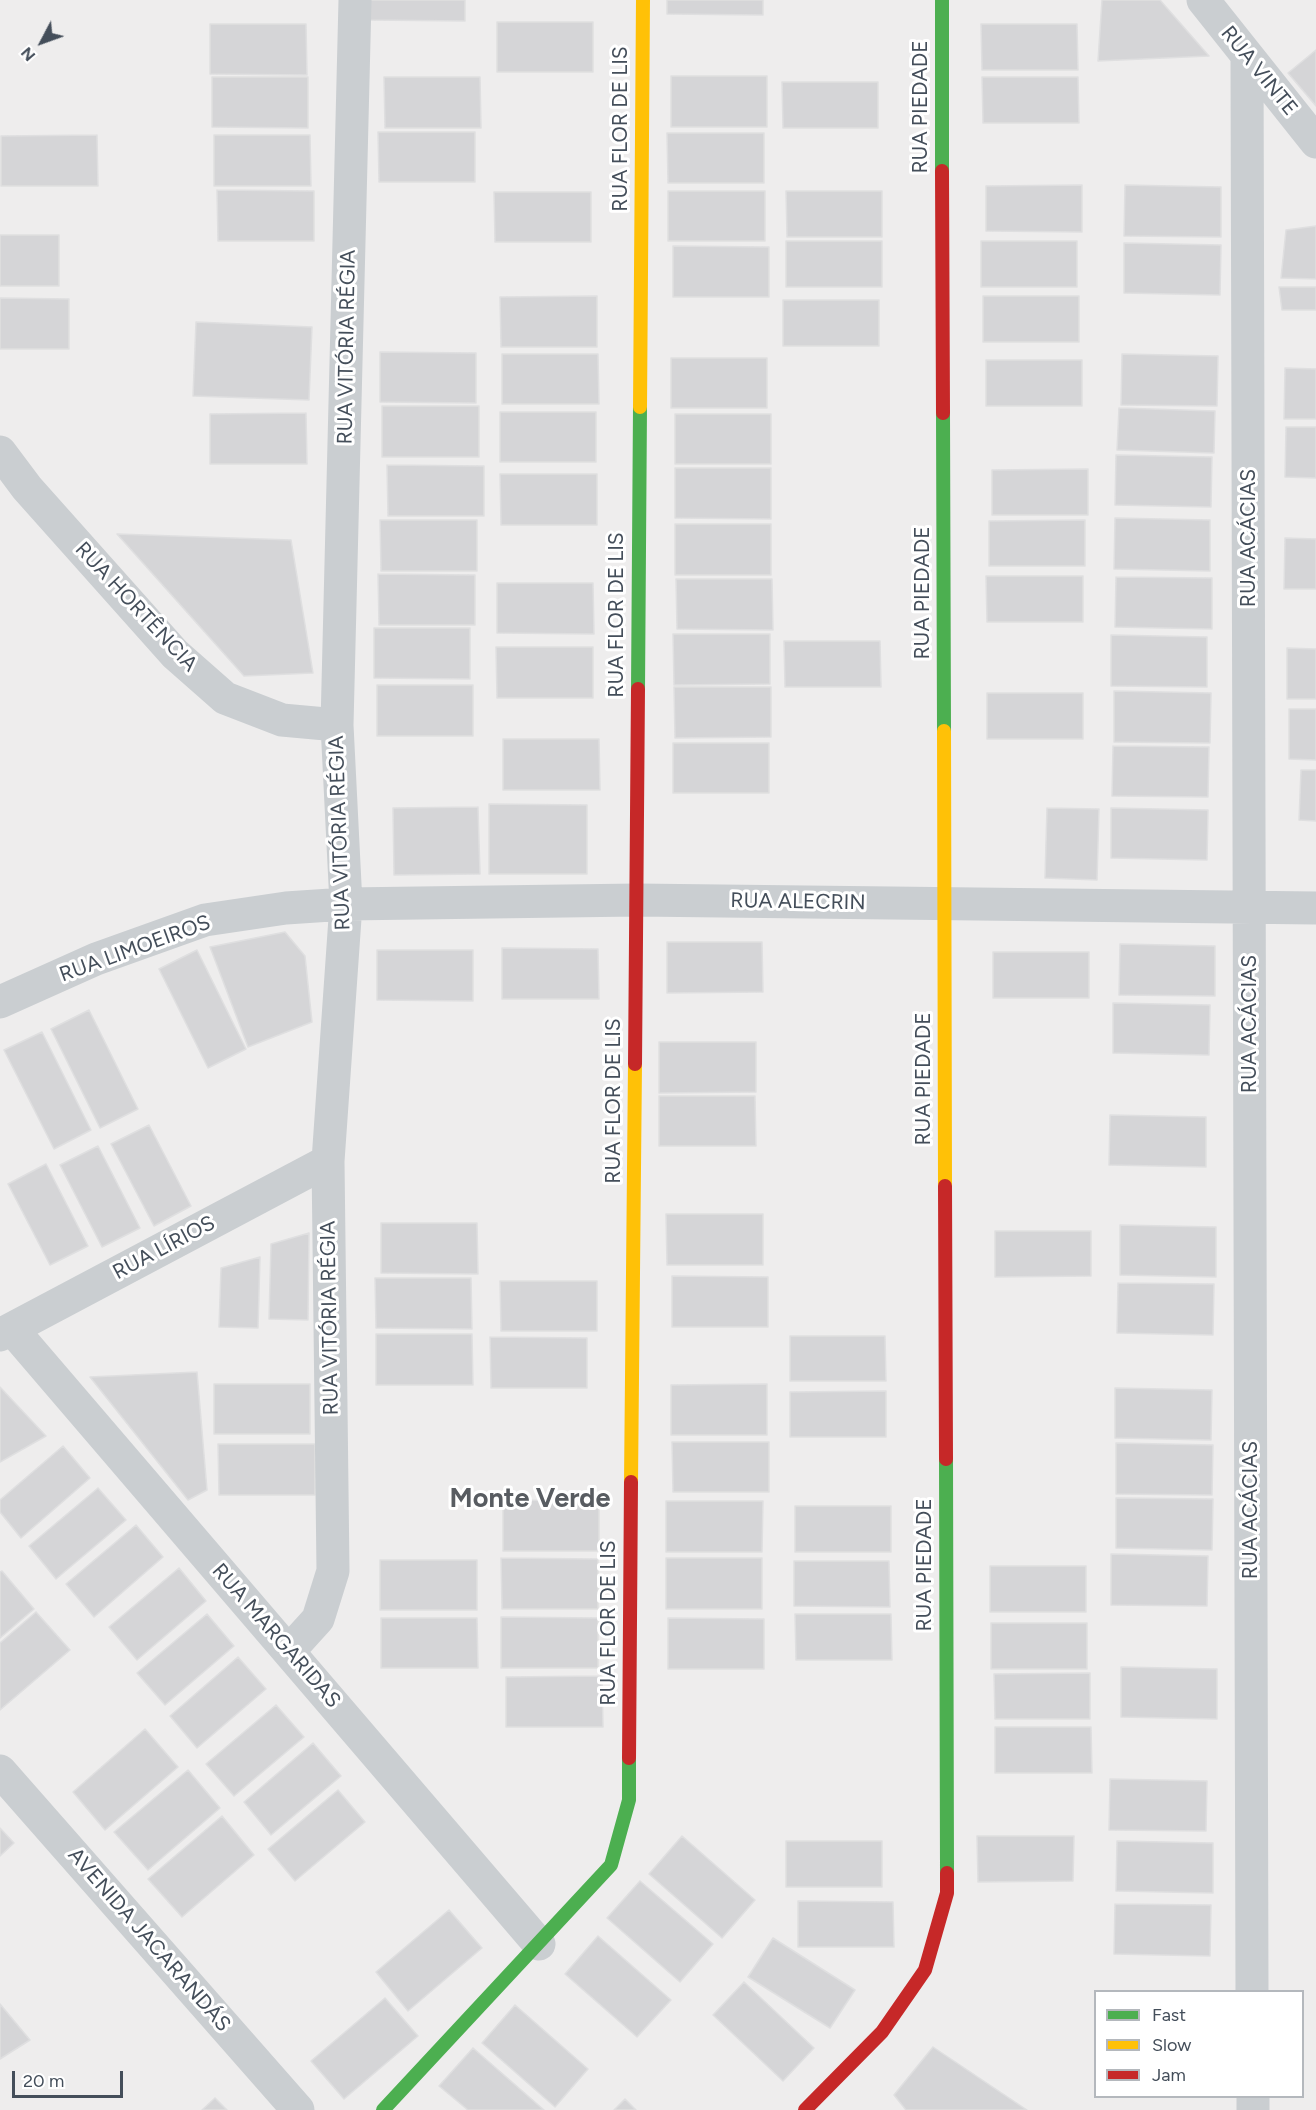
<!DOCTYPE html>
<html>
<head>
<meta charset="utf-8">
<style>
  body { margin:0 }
  #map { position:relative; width:1316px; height:2110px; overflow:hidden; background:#eeeded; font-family:Figtree,sans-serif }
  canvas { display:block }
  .legend { position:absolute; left:1094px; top:1990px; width:210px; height:108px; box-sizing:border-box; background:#fff; border:2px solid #b4b8bd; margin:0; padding:8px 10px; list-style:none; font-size:18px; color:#444e5a }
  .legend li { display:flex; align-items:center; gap:12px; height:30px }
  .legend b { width:30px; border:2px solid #b4b8bd }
  .north { position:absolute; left:12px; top:12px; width:60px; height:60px; -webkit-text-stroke:4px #fff; paint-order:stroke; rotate:229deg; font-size:16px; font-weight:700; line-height:24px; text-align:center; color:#444e5a }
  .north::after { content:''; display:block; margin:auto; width:21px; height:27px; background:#444e5a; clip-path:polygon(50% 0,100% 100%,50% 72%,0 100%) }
  .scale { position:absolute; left:12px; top:2071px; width:111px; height:27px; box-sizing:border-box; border:3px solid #444e5a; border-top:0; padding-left:8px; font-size:18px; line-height:21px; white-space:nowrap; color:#444e5a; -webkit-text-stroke:4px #fff; paint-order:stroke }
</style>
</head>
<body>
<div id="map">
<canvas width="1316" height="2110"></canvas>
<ul class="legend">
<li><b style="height:8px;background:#4caf50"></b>Fast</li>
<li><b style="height:8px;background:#ffc107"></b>Slow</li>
<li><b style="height:8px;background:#c62828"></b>Jam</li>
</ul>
<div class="north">N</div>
<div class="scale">20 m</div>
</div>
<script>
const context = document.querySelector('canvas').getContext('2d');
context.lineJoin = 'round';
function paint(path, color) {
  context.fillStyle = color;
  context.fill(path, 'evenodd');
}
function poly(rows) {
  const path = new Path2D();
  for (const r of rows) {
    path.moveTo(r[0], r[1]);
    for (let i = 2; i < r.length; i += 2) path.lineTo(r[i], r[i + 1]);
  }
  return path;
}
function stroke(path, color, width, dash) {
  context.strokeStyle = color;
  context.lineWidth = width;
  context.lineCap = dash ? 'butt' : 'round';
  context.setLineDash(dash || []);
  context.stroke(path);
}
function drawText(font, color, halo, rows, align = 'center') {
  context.font = font + ' Figtree,sans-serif';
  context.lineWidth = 6;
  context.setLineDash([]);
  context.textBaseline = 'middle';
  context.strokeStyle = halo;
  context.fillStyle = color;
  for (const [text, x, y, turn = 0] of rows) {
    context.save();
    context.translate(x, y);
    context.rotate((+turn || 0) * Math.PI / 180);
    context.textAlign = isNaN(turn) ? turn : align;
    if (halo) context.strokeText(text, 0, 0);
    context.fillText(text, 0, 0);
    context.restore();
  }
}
const building = poly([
  [369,0,465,0,465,21,368,20,369,0],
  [667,0,763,0,763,15,667,14,667,0],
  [1102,0,1160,0,1209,56,1098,61,1102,0],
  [497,22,593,22,593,72,497,72,497,22],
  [210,24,306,24,307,75,210,74,210,24],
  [981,24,1077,24,1078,70,982,70,981,24],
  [1316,50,1316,106,1288,73,1316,50],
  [671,76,767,76,767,127,671,127,671,76],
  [212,77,308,77,308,128,212,127,212,77],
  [384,77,480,77,481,128,385,128,384,77],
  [982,77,1078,77,1079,123,983,123,982,77],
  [782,82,878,82,878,128,783,128,782,82],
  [378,132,475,132,475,182,379,182,378,132],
  [667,133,764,133,764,183,668,183,667,133],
  [97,135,98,186,1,186,1,136,97,135],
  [214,135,310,135,311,186,214,186,214,135],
  [1082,185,1082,232,986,231,986,186,1082,185],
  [1125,185,1221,187,1221,237,1124,236,1125,185],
  [217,190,314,191,314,241,218,241,217,190],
  [668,191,765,191,765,241,668,241,668,191],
  [786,191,882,191,882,237,787,237,786,191],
  [494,192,591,192,591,242,495,242,494,192],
  [1316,226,1316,279,1281,278,1286,230,1316,226],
  [0,235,59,235,59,286,0,286,0,235],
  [786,241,882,241,882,287,786,287,786,241],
  [981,241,1077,241,1077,287,981,287,981,241],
  [1124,243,1221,245,1220,295,1124,293,1124,243],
  [673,246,769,247,769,297,673,297,673,246],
  [1279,287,1316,287,1316,310,1282,310,1279,287],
  [597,296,597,347,501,347,500,297,597,296],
  [983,296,1079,296,1079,342,983,342,983,296],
  [0,298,69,299,69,349,0,349,0,298],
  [783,300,879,300,879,346,783,346,783,300],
  [196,322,312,327,309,400,193,396,196,322],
  [380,352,476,353,476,403,380,402,380,352],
  [502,354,598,354,599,404,502,404,502,354],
  [1122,354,1218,356,1217,406,1121,405,1122,354],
  [671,358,767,358,767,408,671,408,671,358],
  [986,360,1082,360,1082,406,986,406,986,360],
  [1285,368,1316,369,1316,419,1284,419,1285,368],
  [382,406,479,406,479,457,382,457,382,406],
  [1119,408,1215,411,1214,453,1117,450,1119,408],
  [500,412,596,412,596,462,500,462,500,412],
  [306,413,307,464,210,464,210,414,306,413],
  [675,414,771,414,771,464,675,464,675,414],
  [1286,427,1316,427,1316,478,1285,477,1286,427],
  [1116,455,1212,457,1211,507,1115,505,1116,455],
  [387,465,484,466,484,516,388,516,387,465],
  [675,468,771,468,771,519,675,518,675,468],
  [1088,469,1088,515,992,515,992,470,1088,469],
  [500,474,597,474,597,525,501,525,500,474],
  [1115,518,1210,520,1210,571,1114,569,1115,518],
  [380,520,477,520,477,571,381,571,380,520],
  [1085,520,1085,566,989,566,989,521,1085,520],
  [675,524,771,524,771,575,675,575,675,524],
  [117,534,291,540,313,673,244,676,117,534],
  [1285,538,1316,539,1316,589,1284,589,1285,538],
  [378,574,475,575,475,625,379,625,378,574],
  [986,576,1083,576,1083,622,987,622,986,576],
  [1116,577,1212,578,1212,629,1115,627,1116,577],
  [676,579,772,579,773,630,677,629,676,579],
  [497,583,593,583,594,634,497,633,497,583],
  [374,628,470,628,470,679,374,678,374,628],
  [673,634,770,634,770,684,674,685,673,634],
  [1111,635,1207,637,1207,687,1111,686,1111,635],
  [784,641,880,641,881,687,785,687,784,641],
  [496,647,593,647,593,698,497,698,496,647],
  [1287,648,1316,649,1316,699,1287,699,1287,648],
  [377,685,473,685,473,736,377,736,377,685],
  [674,687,771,687,771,737,675,738,674,687],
  [1114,691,1211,693,1210,743,1114,742,1114,691],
  [987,693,1083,693,1083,739,987,739,987,693],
  [1289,709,1316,709,1316,760,1289,759,1289,709],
  [503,739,599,739,600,790,503,790,503,739],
  [673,743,769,743,769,793,673,793,673,743],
  [1113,746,1209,747,1208,797,1112,796,1113,746],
  [1301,770,1316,770,1316,821,1299,820,1301,770],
  [489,804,587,805,587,874,489,874,489,804],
  [478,807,480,874,394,875,393,808,478,807],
  [1047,808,1099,809,1097,880,1045,878,1047,808],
  [1111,808,1208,810,1207,860,1111,858,1111,808],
  [285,932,305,956,312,1022,248,1047,210,947,285,932],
  [667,942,762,942,763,992,667,993,667,942],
  [1120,944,1215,946,1215,996,1119,995,1120,944],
  [502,948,598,949,599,999,502,999,502,948],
  [197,950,246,1049,208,1068,159,969,197,950],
  [377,950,473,950,473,1001,377,1000,377,950],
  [993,952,1089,952,1089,998,993,998,993,952],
  [1113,1003,1210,1005,1209,1055,1113,1053,1113,1003],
  [89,1010,138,1109,100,1128,51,1029,89,1010],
  [42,1032,91,1130,54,1149,4,1050,42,1032],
  [659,1042,756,1042,756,1092,659,1093,659,1042],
  [659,1096,755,1096,756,1146,659,1146,659,1096],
  [1110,1115,1206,1117,1206,1167,1109,1165,1110,1115],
  [149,1125,191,1206,154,1226,111,1144,149,1125],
  [98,1146,140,1228,102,1247,60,1165,98,1146],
  [46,1164,88,1246,50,1265,8,1184,46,1164],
  [666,1214,763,1214,763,1265,667,1265,666,1214],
  [381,1223,477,1223,478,1274,381,1273,381,1223],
  [1120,1225,1216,1227,1216,1277,1120,1275,1120,1225],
  [995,1231,1091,1231,1091,1276,995,1277,995,1231],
  [309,1233,308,1320,269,1319,271,1244,309,1233],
  [260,1257,258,1328,219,1327,221,1268,260,1257],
  [672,1276,768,1277,768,1327,672,1327,672,1276],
  [375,1278,471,1278,472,1329,376,1328,375,1278],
  [500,1281,597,1281,597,1331,501,1331,500,1281],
  [1118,1283,1214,1284,1213,1335,1117,1333,1118,1283],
  [376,1334,472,1334,473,1385,376,1385,376,1334],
  [790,1336,885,1336,886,1381,790,1381,790,1336],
  [490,1337,587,1338,587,1388,491,1388,490,1337],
  [197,1372,207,1490,188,1500,90,1377,197,1372],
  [214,1384,310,1384,310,1434,214,1434,214,1384],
  [767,1384,767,1435,671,1435,671,1385,767,1384],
  [0,1387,46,1436,0,1462,0,1387],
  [1115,1388,1212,1390,1211,1440,1115,1438,1115,1388],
  [886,1391,886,1437,790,1437,790,1392,886,1391],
  [672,1442,769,1442,769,1492,673,1492,672,1442],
  [1116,1443,1213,1445,1212,1495,1116,1494,1116,1443],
  [218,1444,315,1444,315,1495,219,1495,218,1444],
  [63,1446,90,1478,21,1538,0,1512,0,1500,63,1446],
  [98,1488,126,1520,56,1579,29,1546,98,1488],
  [1116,1498,1213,1499,1212,1550,1116,1548,1116,1498],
  [503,1500,599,1501,599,1551,503,1551,503,1500],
  [666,1501,763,1501,762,1552,666,1552,666,1501],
  [795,1506,891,1506,891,1552,795,1552,795,1506],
  [136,1525,163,1557,94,1617,66,1584,136,1525],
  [1111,1554,1208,1556,1207,1606,1111,1605,1111,1554],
  [501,1558,598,1559,598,1609,502,1609,501,1558],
  [666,1558,762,1558,762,1609,666,1609,666,1558],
  [380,1560,477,1560,477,1610,380,1610,380,1560],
  [794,1561,889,1561,890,1607,794,1606,794,1561],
  [990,1566,1086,1566,1086,1612,990,1612,990,1566],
  [179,1568,206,1601,137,1660,109,1627,179,1568],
  [2,1571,34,1609,0,1638,0,1572,2,1571],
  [36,1612,70,1650,0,1710,0,1643,36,1612],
  [207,1614,234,1646,165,1705,137,1673,207,1614],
  [795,1614,891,1614,892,1660,796,1660,795,1614],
  [501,1617,598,1618,598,1668,501,1668,501,1617],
  [381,1618,477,1618,478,1668,381,1668,381,1618],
  [668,1618,764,1619,764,1669,668,1669,668,1618],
  [991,1623,1087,1623,1087,1669,991,1669,991,1623],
  [238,1657,266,1689,197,1748,170,1716,238,1657],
  [1121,1667,1217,1669,1217,1719,1121,1717,1121,1667],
  [1090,1673,1090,1719,995,1719,994,1674,1090,1673],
  [602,1676,603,1727,506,1727,506,1677,602,1676],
  [276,1705,304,1737,234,1796,206,1764,276,1705],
  [995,1727,1091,1727,1092,1773,995,1773,995,1727],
  [145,1729,178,1767,105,1830,73,1792,145,1729],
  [313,1743,341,1776,271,1835,244,1802,313,1743],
  [188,1770,220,1808,148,1870,114,1832,188,1770],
  [1110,1779,1207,1781,1206,1831,1109,1830,1110,1779],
  [338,1790,365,1822,295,1881,268,1849,338,1790],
  [222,1816,254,1855,182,1917,148,1879,222,1816],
  [0,1828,14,1843,0,1856,0,1828],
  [682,1836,755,1900,722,1938,649,1874,682,1836],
  [977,1836,1074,1836,1073,1881,978,1882,977,1836],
  [786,1841,882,1841,882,1887,786,1887,786,1841],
  [1117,1841,1213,1843,1213,1893,1116,1891,1117,1841],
  [640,1881,713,1944,680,1982,607,1918,640,1881],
  [798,1901,893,1902,894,1947,798,1947,798,1901],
  [1115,1904,1211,1905,1210,1956,1114,1954,1115,1904],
  [449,1910,482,1948,408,2011,376,1972,449,1910],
  [598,1936,671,2000,637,2037,565,1974,598,1936],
  [773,1938,855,1990,830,2028,748,1977,773,1938],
  [744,1982,814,2048,783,2081,713,2015,744,1982],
  [385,1998,418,2036,344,2099,311,2061,385,1998],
  [0,2004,30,2040,0,2059,0,2004],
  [515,2005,588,2069,555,2107,482,2043,515,2005],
  [933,2047,1027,2110,906,2110,894,2095,933,2047],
  [473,2048,544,2110,468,2110,439,2086,473,2048],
  [215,2098,227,2110,202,2110,215,2098],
  [625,2099,636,2110,614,2110,625,2099]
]);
paint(building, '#d5d5d7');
stroke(building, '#dfdfe0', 1.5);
stroke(poly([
  [1203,0,1316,142],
  [1247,56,1252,1992],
  [0,452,27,488,175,654,225,698,282,720,337,725],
  [0,1002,96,959,205,920,286,908,346,904,637,900,1316,908],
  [12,1329,539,1944],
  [0,1335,328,1161],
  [289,1651,318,1619,333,1571,328,1161,346,904,337,725,355,0],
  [0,1771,298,2110],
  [1253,2096,1253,2110]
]), '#caced1', 33);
stroke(poly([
  [942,0,942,171],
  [943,413,944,731],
  [638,689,640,407],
  [946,1459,947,1873],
  [383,2110,611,1865,629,1800,629,1758]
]), '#4caf50', 14);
stroke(poly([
  [640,407,643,0],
  [944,731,945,1186],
  [631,1482,635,1064]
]), '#ffc107', 14);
stroke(poly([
  [942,171,943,413],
  [635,1064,638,689],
  [945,1186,946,1459],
  [629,1758,631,1482],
  [805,2110,882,2032,925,1970,947,1893,947,1873]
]), '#c62828', 14);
drawText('21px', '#444e5a', '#fff', [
  ["RUA VINTE",1259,71,51],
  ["RUA PIEDADE",921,107,-90],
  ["RUA FLOR DE LIS",621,129,-90],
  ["RUA VITÓRIA RÉGIA",347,347,-89],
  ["RUA ACÁCIAS",1249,538,-90],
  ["RUA PIEDADE",923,593,-90],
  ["RUA HORTÊNCIA",136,607,47],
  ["RUA FLOR DE LIS",617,615,-90],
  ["RUA VITÓRIA RÉGIA",340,833,-92],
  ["RUA ALECRIN",798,902,1],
  ["RUA LIMOEIROS",135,949,-20],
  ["RUA ACÁCIAS",1250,1024,-90],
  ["RUA PIEDADE",924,1079,-90],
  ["RUA FLOR DE LIS",614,1101,-90],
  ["RUA LÍRIOS",164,1248,-28],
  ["RUA VITÓRIA RÉGIA",330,1318,-91],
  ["RUA ACÁCIAS",1251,1510,-90],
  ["RUA PIEDADE",925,1565,-90],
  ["RUA FLOR DE LIS",609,1623,-90],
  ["RUA MARGARIDAS",276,1636,49],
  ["AVENIDA JACARANDÁS",149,1940,49]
]);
drawText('bold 27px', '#585c61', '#fff', [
  ["Monte Verde",530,1499]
]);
</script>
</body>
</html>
